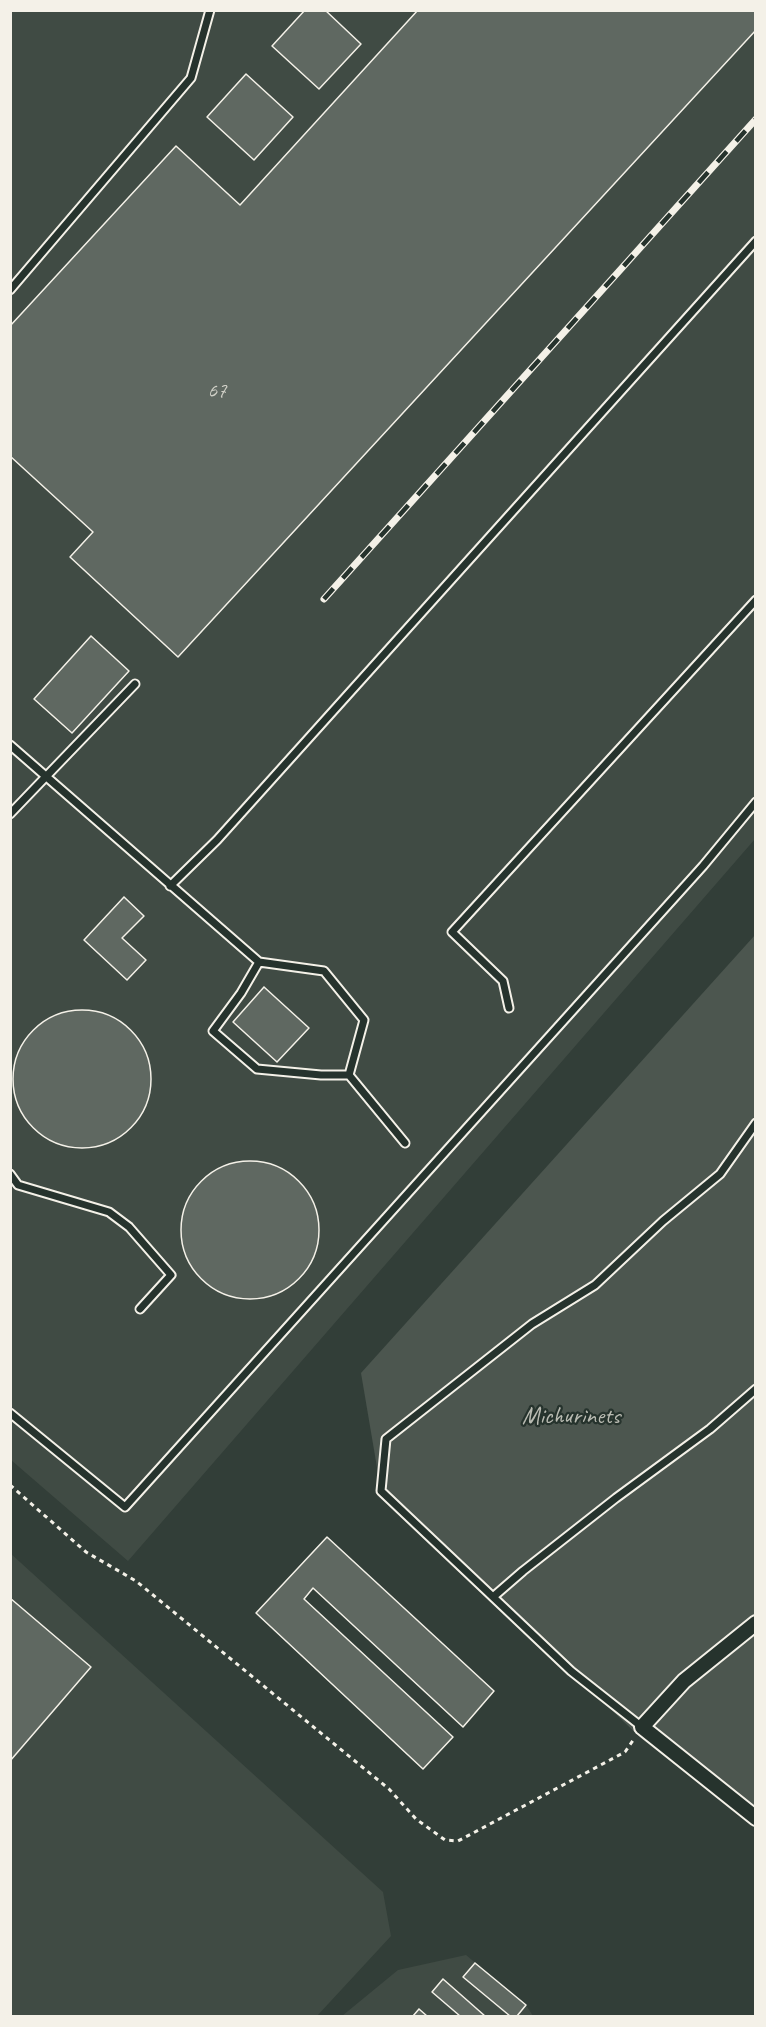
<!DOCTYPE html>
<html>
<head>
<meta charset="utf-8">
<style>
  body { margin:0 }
  #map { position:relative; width:766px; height:2027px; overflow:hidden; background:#323e38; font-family:Caveat,sans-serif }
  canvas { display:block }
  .frame { position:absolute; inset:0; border:12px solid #f4f1e8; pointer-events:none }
</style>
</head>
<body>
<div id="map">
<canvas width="766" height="2027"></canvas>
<div class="frame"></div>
</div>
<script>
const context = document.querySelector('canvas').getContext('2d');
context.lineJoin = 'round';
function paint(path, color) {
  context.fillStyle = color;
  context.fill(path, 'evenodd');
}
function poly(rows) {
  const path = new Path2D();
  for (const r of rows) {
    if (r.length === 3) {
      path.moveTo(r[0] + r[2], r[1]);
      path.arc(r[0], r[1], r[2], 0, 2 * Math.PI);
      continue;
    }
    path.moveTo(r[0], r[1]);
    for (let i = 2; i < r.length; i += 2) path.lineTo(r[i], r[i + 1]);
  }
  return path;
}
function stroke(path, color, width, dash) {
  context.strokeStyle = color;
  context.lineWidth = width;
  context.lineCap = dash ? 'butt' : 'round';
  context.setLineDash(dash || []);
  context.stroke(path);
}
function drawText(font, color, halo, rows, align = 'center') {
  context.font = font + ' Caveat,sans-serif';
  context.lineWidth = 4.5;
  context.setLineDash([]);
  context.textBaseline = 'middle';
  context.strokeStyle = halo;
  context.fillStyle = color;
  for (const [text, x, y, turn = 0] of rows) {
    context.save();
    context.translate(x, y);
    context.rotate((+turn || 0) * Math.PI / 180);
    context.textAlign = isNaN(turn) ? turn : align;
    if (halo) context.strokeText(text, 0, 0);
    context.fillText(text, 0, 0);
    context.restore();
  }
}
paint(poly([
  [11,11,755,11,755,839,128,1561,11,1460],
  [10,1553,383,1892,391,1936,317,2016,11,2016],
  [466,1955,526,2005,533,2016,342,2016,398,1970]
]), '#404b44');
paint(poly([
  [755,935,755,1827,642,1739,381,1491,361,1373]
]), '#4c564f');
const building = poly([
  [305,10,325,10,361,44,319,89,272,46,305,10],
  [418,10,756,10,756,30,178,657,70,557,93,532,10,456,10,326,176,146,240,205,418,10],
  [246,74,293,117,254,160,207,117,246,74],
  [91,636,129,671,72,733,34,699,91,636],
  [124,897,144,916,122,938,146,960,127,980,84,940,124,897],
  [264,987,309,1028,277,1062,233,1022,264,987],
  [82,1079,69],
  [250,1230,69],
  [327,1537,494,1691,463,1727,313,1588,304,1599,453,1737,423,1769,256,1613,327,1537],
  [10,1598,91,1667,10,1761,10,1598],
  [475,1963,526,2005,517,2016,510,2016,463,1977,475,1963],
  [443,1979,485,2016,460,2016,432,1992,443,1979],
  [419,2009,427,2016,413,2016,419,2009]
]);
paint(building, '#5f6861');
stroke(building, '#f4f1e8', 1.5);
const lane = poly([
  [10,290,191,78,210,10],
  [10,745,259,962,324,971,364,1020,349,1075],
  [10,814,135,684],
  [170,886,217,840,756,241],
  [259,962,241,993,213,1031,257,1069,321,1075,349,1075,405,1143],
  [509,1008,503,981,452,932,756,600],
  [10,1174,18,1185,109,1212,129,1227,171,1275,140,1309],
  [10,1413,125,1507,703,866,756,802],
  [493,1597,381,1491,386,1439,532,1324,595,1285,663,1221,720,1174,756,1123],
  [642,1727,571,1671,493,1597,523,1571,616,1498,710,1429,756,1389]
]);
const street = poly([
  [756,1623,684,1681,642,1727,756,1818]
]);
stroke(lane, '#f4f1e8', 11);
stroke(street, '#f4f1e8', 18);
stroke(poly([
  [10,1485,86,1552,136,1581,389,1789,416,1819,445,1840,458,1841,625,1752,634,1739]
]), '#f4f1e8', 3, [4.5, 4.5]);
stroke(lane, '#26332d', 7);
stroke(street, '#26332d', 14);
const rail = poly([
  [324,599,756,119]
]);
stroke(rail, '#f4f1e8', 7);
stroke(rail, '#26332d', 4.5, [14]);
drawText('21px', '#cfcfc6', null, [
  ["67",217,391]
]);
drawText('24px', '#b9bbb2', '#26332d', [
  ["Michurinets",571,1417]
]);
</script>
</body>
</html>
